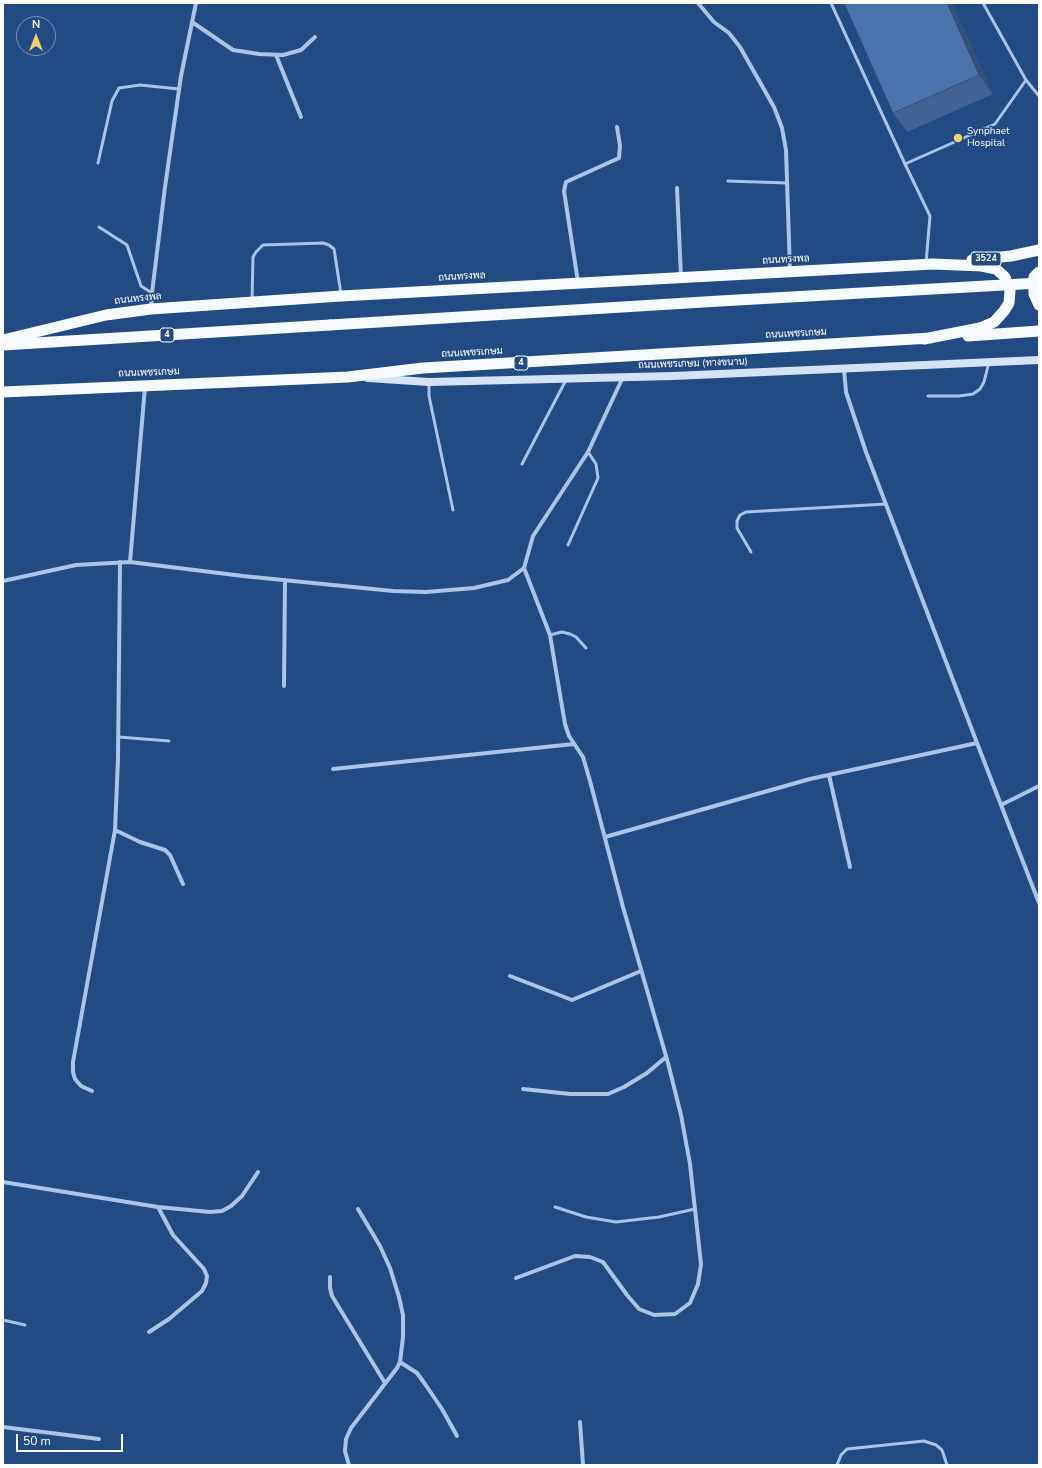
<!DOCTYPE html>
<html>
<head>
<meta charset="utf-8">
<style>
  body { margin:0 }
  #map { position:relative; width:1042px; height:1468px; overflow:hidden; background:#224a83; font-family:"Nunito Sans",sans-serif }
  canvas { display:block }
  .frame { position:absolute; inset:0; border:4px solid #fff; pointer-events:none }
  .north { position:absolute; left:16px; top:16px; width:40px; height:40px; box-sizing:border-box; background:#224a83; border:1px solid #7a92b5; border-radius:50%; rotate:0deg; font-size:11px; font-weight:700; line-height:16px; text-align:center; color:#fff }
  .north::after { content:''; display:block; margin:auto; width:14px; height:18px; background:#f4d16d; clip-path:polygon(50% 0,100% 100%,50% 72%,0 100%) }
  .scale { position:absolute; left:16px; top:1434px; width:107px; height:18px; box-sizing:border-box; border:2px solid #fff; border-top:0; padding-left:5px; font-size:12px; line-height:14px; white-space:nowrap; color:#fff; -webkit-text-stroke:3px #224a83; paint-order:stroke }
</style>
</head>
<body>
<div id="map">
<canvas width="1042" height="1468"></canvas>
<div class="frame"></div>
<div class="north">N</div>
<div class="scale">50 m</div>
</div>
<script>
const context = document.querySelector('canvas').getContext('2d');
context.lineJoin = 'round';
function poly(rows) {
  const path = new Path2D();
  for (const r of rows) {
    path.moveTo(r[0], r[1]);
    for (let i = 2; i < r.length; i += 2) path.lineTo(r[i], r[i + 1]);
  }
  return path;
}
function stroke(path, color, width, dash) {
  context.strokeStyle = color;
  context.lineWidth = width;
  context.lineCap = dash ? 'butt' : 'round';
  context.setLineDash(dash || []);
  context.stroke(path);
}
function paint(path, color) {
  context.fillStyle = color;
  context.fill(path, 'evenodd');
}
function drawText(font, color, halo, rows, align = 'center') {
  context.font = font + ' "Nunito Sans",Sarabun,sans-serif';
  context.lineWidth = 3;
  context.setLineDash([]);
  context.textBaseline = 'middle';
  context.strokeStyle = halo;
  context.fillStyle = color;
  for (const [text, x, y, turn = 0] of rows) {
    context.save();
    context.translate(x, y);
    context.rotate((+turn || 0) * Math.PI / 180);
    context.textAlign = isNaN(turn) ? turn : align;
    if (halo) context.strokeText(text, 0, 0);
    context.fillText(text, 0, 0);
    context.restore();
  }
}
stroke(poly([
  [831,3,905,164,930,216,926,263],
  [983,3,1026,80,1039,96],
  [98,163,112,101,119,88,140,85,179,89],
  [905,164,995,124,1026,80],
  [728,181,787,183],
  [99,227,127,245,141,286,152,293],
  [252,300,253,257,256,252,263,245,323,243,329,245,334,249,341,294],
  [429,383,429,396,453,510],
  [928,396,959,396,973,394,980,389,984,382,989,362],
  [522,464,566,380],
  [568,545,598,478,596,464,588,452],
  [751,552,737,528,737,521,740,515,746,512,886,504],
  [550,635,562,632,570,634,576,637,586,648],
  [119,737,169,741],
  [555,1207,586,1217,616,1222,659,1217,695,1209],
  [3,1320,25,1325],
  [837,1465,841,1455,847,1449,924,1441,936,1445,942,1450,947,1465]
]), '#abc4e8', 3);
stroke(poly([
  [698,3,714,22,729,33,740,47,774,107,782,128,786,150,790,271],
  [192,22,233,50,259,54,283,55,301,50,315,37],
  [276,55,301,117],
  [677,188,681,277],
  [578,282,564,191,566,182,619,158,620,146,617,127],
  [151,308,152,293,165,187,181,76,196,3],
  [844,369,846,392,866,452,977,743,1039,903],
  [120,562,118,759,115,830,140,842,165,850,170,855,183,884],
  [130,562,145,387],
  [3,581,76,565,130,562,243,576,393,591,426,592,474,588,508,580,524,568],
  [284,686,285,580],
  [333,769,574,744],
  [829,775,850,867],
  [1001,805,1039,786],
  [605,837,810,779,977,743],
  [510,976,572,1000,641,971],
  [523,1089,570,1094,608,1094,624,1087,647,1073,666,1057],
  [92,1091,81,1086,75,1079,73,1072,73,1062,115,830],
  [3,1182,158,1207,210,1212,222,1211,231,1206,242,1196,258,1172],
  [330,1277,330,1288,332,1296,385,1383],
  [516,1278,575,1256,590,1257,603,1262,627,1295,639,1309,654,1315,675,1314,690,1303,698,1284,701,1264,690,1164,681,1115,668,1063,623,907,590,781,583,757,569,736,565,724,550,635,524,568,533,536,588,452,623,377],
  [149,1332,169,1319,202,1291,206,1283,207,1276,204,1269,173,1235,158,1207],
  [400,1362,417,1373,425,1384,442,1409,457,1436],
  [580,1422,583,1465],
  [3,1427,99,1439],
  [349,1465,345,1451,346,1439,351,1428,397,1368,400,1362,403,1337,403,1315,399,1297,390,1268,380,1246,358,1209]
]), '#abc4e8', 4);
stroke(poly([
  [368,378,429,382,673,376,1039,360]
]), '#d5e3f7', 8);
stroke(poly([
  [972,260,1011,256,1039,250],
  [1039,272,1034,277,1034,294,1039,305],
  [968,336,1039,331],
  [3,340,106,315,151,309,341,296,933,264,982,266,996,269,1005,277,1010,291,1009,303,1004,311,994,322,980,328,924,339],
  [3,345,330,325],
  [3,392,348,377,423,368,931,338]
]), '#f6f9fe', 11);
stroke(poly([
  [330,325,720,301,1039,283]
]), '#f6f9fe', 11);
paint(poly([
  [952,3,993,94,907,132,893,113]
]), '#406394');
paint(poly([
  [947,3,952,3,993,94,979,75]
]), '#345078');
const building = poly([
  [844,3,947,3,979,75,893,113,844,3]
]);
paint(building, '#4b73ac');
stroke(building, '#345078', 1);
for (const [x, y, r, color] of [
  [958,138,5,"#f4d16d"]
]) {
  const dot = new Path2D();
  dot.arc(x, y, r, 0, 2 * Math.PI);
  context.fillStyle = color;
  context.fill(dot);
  stroke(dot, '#224a83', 1.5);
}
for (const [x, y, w] of [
  [986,259,30],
  [167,335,14],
  [521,363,14]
]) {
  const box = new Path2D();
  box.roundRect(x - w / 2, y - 7, w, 14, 3);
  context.fillStyle = '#224a83';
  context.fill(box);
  stroke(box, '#fff', 1);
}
drawText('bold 9px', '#fff', null, [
  ["3524",986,259],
  ["4",167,335],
  ["4",521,363]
]);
drawText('10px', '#fff', '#224a83', [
  ["Synphaet",967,132],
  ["Hospital",967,144]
], 'left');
drawText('10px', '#fff', '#224a83', [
  ["ถนนทรงพล",786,260,-3],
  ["ถนนทรงพล",462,277,-3],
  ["ถนนทรงพล",138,299,-6],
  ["ถนนเพชรเกษม",796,334,-3],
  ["ถนนเพชรเกษม",472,353,-3],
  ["ถนนเพชรเกษม (ทางขนาน)",693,364,-2],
  ["ถนนเพชรเกษม",149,373,-2]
]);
</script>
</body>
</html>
